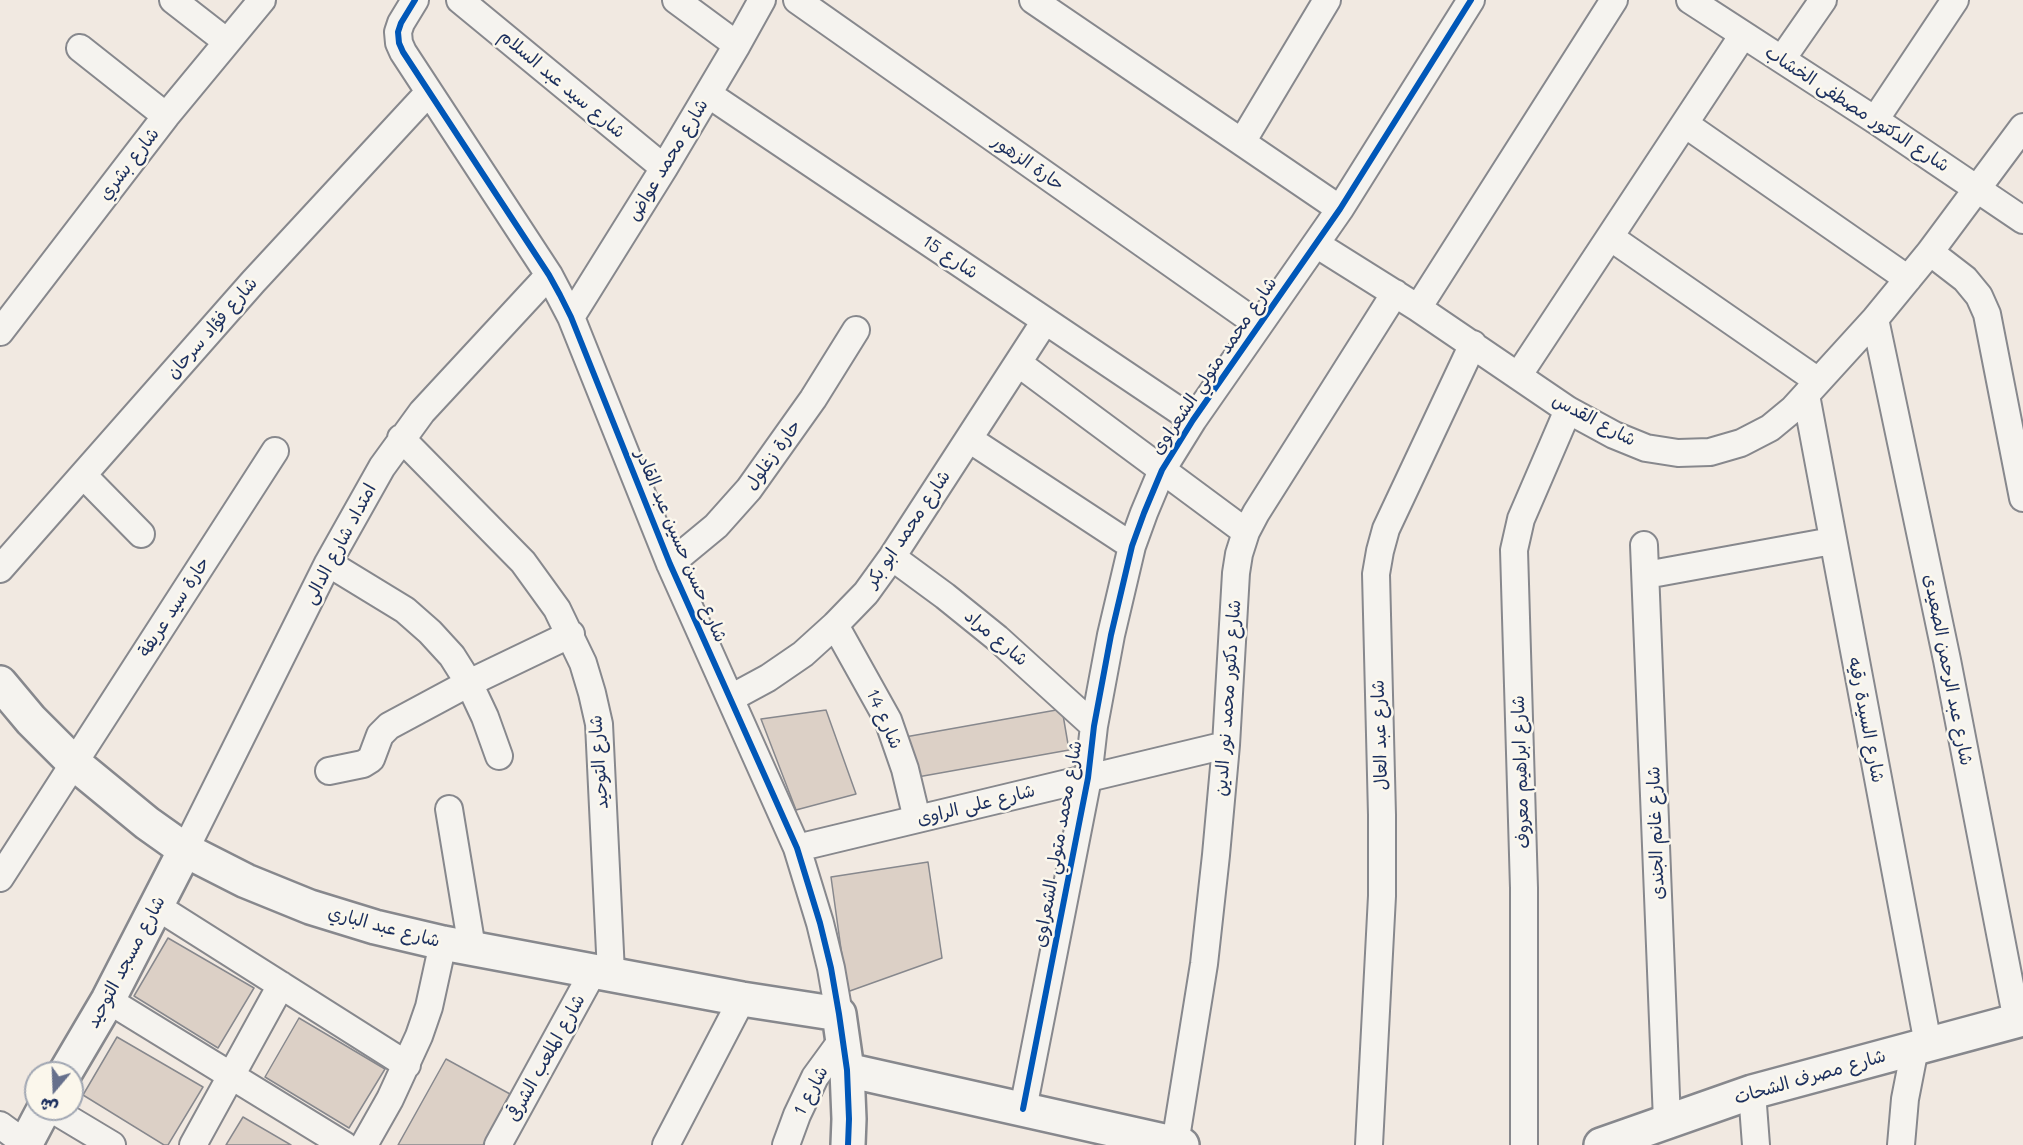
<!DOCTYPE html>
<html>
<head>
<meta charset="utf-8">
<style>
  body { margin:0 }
  #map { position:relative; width:2023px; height:1145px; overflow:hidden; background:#f1e9e1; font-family:Mali,"Playpen Sans Arabic",sans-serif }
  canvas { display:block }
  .north { position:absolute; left:24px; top:1061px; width:60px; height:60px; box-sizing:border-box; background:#fbf7ec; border:2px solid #a1a7b3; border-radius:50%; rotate:199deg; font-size:16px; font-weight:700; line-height:24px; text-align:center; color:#1b2f5e }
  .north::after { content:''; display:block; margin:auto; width:21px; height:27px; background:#66708c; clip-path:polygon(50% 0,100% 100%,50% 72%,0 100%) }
</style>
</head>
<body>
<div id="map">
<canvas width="2023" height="1145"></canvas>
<div class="north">ش</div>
</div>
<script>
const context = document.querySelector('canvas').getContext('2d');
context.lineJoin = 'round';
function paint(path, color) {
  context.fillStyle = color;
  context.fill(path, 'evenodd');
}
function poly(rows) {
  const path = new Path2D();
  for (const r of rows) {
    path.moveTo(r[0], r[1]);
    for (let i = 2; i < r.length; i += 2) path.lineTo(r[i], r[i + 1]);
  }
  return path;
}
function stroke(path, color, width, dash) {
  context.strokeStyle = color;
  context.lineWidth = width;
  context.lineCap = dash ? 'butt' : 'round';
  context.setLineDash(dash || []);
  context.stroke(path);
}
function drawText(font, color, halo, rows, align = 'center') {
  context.font = font + ' Mali,"Playpen Sans Arabic",sans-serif';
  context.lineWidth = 5;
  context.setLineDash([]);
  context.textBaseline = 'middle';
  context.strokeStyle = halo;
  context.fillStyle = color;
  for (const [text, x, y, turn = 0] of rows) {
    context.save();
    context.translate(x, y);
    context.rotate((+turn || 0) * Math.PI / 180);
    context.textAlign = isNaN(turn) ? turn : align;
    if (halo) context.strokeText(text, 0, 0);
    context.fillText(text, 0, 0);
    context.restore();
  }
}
const building = poly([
  [1062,709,1069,750,912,778,905,737,1062,709],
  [826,710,856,794,796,810,761,719,826,710],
  [928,862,942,958,847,992,831,877,928,862],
  [168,938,254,988,218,1048,134,996,168,938],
  [299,1018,385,1069,349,1128,265,1077,299,1018],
  [117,1037,203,1087,168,1145,164,1145,83,1095,117,1037],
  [446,1059,510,1094,483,1145,398,1145,446,1059],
  [243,1117,291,1145,226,1145,243,1117]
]);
paint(building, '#dcd0c6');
stroke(building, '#87888d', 1.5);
const street = poly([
  [173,0,227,42],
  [415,0,401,23,398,32,399,43,403,52,549,275,571,317,670,564,797,848,820,923,831,968,839,1014],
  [460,0,664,168],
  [676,0,737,45],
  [797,0,1259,325],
  [1033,0,1340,209],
  [1690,0,1875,120,2023,220],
  [80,48,166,116],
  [1782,59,1823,0],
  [708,94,1193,420],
  [1875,120,1955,0],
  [1685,124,1908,279],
  [1242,142,1327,0],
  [1610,237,1818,381],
  [1316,244,1418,308,1568,410,1614,435,1646,448,1678,453,1710,452,1741,443,1770,428,1793,409,1875,319,1930,252,2023,127],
  [1930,252,1965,279,1979,296,1987,314,2023,498],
  [1418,308,1614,0],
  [571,317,664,168,737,45,762,0],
  [1875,319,1947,660,2017,1021],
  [0,332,166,116,262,0],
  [1018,363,1246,532],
  [1518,376,1743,35],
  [1806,395,1928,1044],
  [401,438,523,562,557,609,583,663,592,693,599,724,611,973],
  [969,439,1132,546],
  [83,475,141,534],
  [1644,545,1667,1121],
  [892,557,945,596,997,638,1094,726],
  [328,563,405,610,430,632,452,656,469,683,485,717,499,756],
  [670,564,716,526,749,489,813,399,856,330],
  [0,569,253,282,429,92],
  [1646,575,1832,541],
  [835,625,888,720,905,769,917,819],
  [731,698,768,678,803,654,835,625,866,593,892,557,1045,321],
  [329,771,363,764,371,759,380,735,389,726,469,683,571,634],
  [449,809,472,948],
  [797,848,1226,745],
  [185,850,328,563,382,467,422,412,549,275],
  [0,878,275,451],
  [156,906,407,1065],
  [108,1000,344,1145],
  [1752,1092,1756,1145],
  [52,1109,112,1145],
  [1023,1109,1088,778,1094,726,1111,635,1132,546,1144,513,1162,470,1193,420,1340,209,1471,0],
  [0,1125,26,1144],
  [1175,1144,1204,964,1216,855,1226,745,1236,573,1239,554,1246,532,1256,513,1395,293],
  [193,1145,281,985],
  [364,1145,390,1099,419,1036,429,1007,443,943],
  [498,1145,594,970],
  [666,1145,742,999],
  [786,1145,797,1115,815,1077,842,1040],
  [1369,1145,1382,896,1382,815,1376,574,1380,551,1386,529,1473,344],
  [1524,1145,1524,888,1514,550,1521,519,1568,410],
  [1901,1145,1905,1099,1915,1048]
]);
const secondary = poly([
  [0,683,31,720,74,763,147,823,185,850,246,881,310,907,375,927,443,943,742,999,839,1014,847,1070,849,1119,848,1145],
  [847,1070,1182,1145],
  [65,1073,108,1000,185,850],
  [25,1145,44,1109],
  [1601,1145,1752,1092,2023,1019]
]);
stroke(street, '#87888d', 30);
stroke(secondary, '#87888d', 38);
stroke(street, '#f5f3ef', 26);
stroke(secondary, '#f5f3ef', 33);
stroke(poly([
  [415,0,401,23,398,32,399,43,403,52,549,275,560,295,571,317,670,564,797,848,820,923,831,968,839,1014,847,1070,849,1119,848,1145],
  [1023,1109,1088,778,1094,726,1111,635,1132,546,1144,513,1162,470,1193,420,1340,209,1471,0]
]), '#0057b8', 6);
drawText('18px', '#1b2f5e', '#fbf7ec', [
  ["شارع سيد عبد السلام",562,84,40],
  ["شارع الدكتور مصطفى الخشاب",1857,109,33],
  ["شارع محمد عواض",668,160,-59],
  ["حارة الزهور",1028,163,35],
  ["شارع بشري",129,164,-52],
  ["شارع 15",950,257,34],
  ["شارع فؤاد سرحان",212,328,-49],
  ["شارع محمد متولي الشعراوى",1214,366,-56],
  ["شارع القدس",1594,420,28],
  ["حارة زغلول",773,455,-54],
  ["شارع محمد ابو بكر",908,529,-56],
  ["امتداد شارع الدالى",340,544,-62],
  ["شارع حسن حسين عبد القادر",681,546,67],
  ["حارة سيد عريفة",174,607,-57],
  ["شارع مراد",996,638,40],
  ["شارع عبد الرحمن الصعيدى",1948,670,79],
  ["شارع دكتور محمد نور الدين",1228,698,-86],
  ["شارع 14",884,719,66],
  ["شارع السيدة رقيه",1866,720,79],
  ["شارع عبد العال",1380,735,-92],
  ["شارع التوحيد",599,762,-94],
  ["شارع ابراهيم معروف",1521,772,-92],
  ["شارع على الراوى",976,805,-14],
  ["شارع غانم الجندى",1656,833,-92],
  ["شارع محمد متولي الشعراوى",1058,844,-80],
  ["شارع عبد الباري",384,927,15],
  ["شارع مسجد التوحيد",126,962,-62],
  ["شارع الملعب الشرقى",546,1058,-61],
  ["شارع مصرف الشحات",1810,1077,-16],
  ["شارع 1",811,1091,-62]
]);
</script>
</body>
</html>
